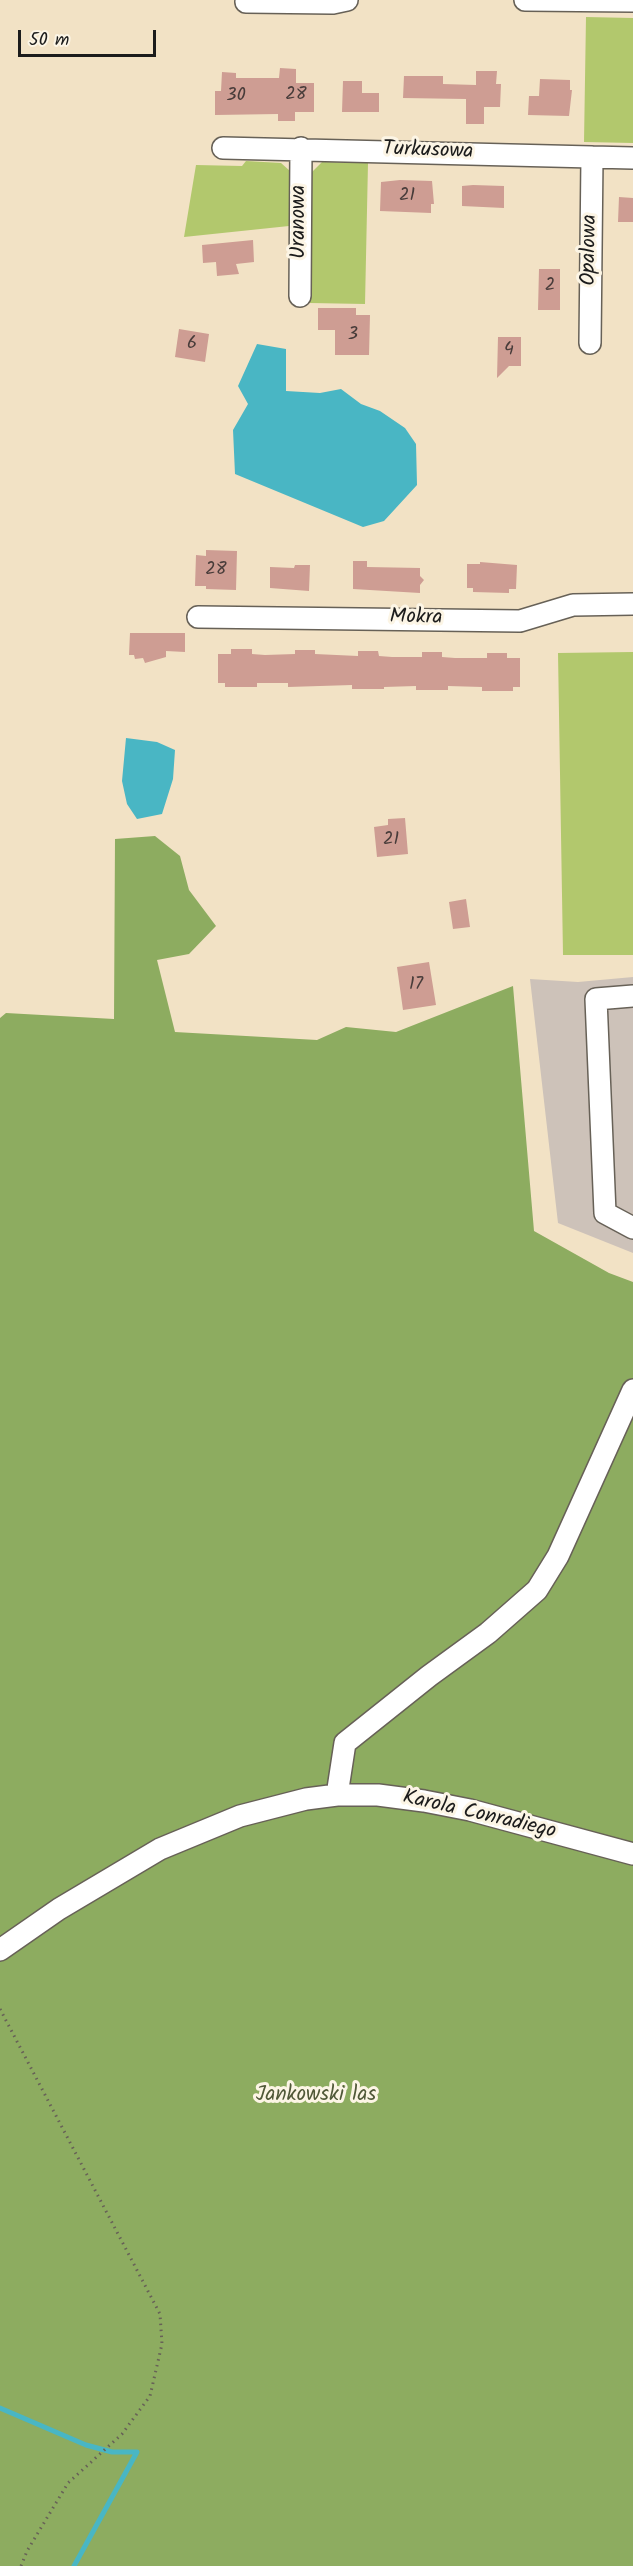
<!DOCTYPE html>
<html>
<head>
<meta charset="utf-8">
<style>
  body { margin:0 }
  #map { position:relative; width:633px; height:2566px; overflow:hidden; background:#f2e2c5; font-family:Kalam,sans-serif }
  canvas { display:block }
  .scale { position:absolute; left:18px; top:30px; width:138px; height:27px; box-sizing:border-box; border:3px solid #1c1c1c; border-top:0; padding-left:8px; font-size:18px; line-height:21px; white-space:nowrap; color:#1c1c1c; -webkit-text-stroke:4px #fcf5e5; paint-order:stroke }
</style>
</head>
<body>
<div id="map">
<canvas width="633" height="2566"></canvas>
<div class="scale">50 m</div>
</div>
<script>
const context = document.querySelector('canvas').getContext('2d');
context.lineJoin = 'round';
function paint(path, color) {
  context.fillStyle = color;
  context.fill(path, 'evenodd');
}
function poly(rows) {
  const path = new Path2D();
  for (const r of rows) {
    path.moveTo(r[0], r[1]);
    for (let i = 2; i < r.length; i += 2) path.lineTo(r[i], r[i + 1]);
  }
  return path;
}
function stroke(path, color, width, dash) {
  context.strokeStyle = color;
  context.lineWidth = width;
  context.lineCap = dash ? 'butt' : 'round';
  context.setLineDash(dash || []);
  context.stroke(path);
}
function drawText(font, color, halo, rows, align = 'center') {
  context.font = font + ' Kalam,sans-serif';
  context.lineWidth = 6;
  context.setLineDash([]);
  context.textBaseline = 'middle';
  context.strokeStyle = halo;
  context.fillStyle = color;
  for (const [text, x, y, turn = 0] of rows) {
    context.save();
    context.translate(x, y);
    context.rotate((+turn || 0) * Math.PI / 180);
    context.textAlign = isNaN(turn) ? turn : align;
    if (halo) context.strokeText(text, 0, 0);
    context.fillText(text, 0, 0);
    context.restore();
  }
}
paint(poly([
  [633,977,633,1253,558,1223,530,979,578,982]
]), '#cdc2b9');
paint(poly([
  [586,17,633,18,633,143,584,142],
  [246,161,281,163,290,171,289,226,184,237,196,165,242,166],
  [322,162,368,163,365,304,310,303,311,173],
  [633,652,633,955,563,955,558,653]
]), '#b2c86d');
paint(poly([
  [155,836,180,856,189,890,216,926,189,954,157,960,175,1032,317,1040,346,1027,396,1032,513,986,534,1231,609,1273,633,1282,633,2566,0,2566,0,1018,6,1013,114,1019,115,839]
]), '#8dac60');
paint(poly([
  [257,344,286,349,286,391,320,393,341,389,361,404,380,411,405,428,416,444,417,485,384,521,363,527,235,474,233,430,248,404,238,386],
  [126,738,157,742,175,750,173,779,162,814,137,819,127,804,122,781]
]), '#49b6c4');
stroke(poly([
  [0,2408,86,2445,112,2452,137,2452,74,2566]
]), '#49b6c4', 5);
paint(poly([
  [280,68,296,69,296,83,314,83,314,112,295,112,295,121,278,121,278,114,215,115,215,91,221,91,222,72,236,73,236,78,279,78],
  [476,71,497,71,496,84,501,84,500,107,484,107,484,124,466,124,466,99,403,98,404,76,443,76,443,84,476,85],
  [540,79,570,80,570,90,572,90,569,116,528,115,529,96,539,96],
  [343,81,362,81,362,93,379,93,379,112,342,112],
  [400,180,432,181,434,204,431,204,431,213,380,211,381,182],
  [473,185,504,186,504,208,462,206,462,186],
  [619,197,633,198,633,222,618,222],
  [253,240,254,262,236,264,239,274,217,276,216,262,203,263,202,245],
  [539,269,560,269,560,310,538,310],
  [318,308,356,308,356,315,370,315,369,355,335,355,335,330,318,330],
  [179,329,209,334,205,362,175,357],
  [498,337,521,337,521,366,509,366,497,378],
  [206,550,237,551,236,590,206,589,206,586,195,586,196,555,206,556],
  [353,561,367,561,367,567,420,568,420,576,424,580,420,585,420,593,353,589],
  [480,562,517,565,516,589,509,589,509,593,473,592,473,588,467,588,467,564,480,564],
  [295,565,310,565,309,591,270,588,270,567,294,568],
  [130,633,185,633,185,652,166,651,166,657,145,663,143,658,135,659,134,655,129,655],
  [231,649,252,649,252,654,265,655,295,654,295,650,315,650,315,654,358,656,358,651,378,651,379,656,392,657,422,657,422,652,442,652,442,657,455,658,487,658,487,653,507,653,507,658,520,658,520,687,513,687,513,691,482,691,482,687,448,686,448,690,416,690,416,686,384,687,384,689,352,689,352,685,288,687,288,683,257,683,257,687,225,687,225,683,218,683,218,654,231,654],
  [405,818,408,854,377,857,374,827,388,825,388,819],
  [466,899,470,927,453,929,449,902],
  [429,962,436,1005,403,1010,397,967]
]), '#ce9d93');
const minor = poly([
  [525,0,633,1],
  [246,2,333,3,347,0],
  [223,148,633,158],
  [300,296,301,148],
  [590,343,592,157],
  [198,617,520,621,573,605,633,604],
  [633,996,596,999,605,1213,633,1228],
  [337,1795,345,1743,429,1676,488,1633,537,1590,558,1556,633,1390],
  [0,1950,59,1909,160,1849,240,1816,306,1799,337,1795,378,1795,424,1801,470,1810,633,1854]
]);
stroke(minor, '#676157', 24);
stroke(poly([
  [0,2009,160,2314,162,2344,150,2396,122,2434,68,2483,27,2551,21,2566]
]), '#676157', 3, [1.5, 4.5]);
stroke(minor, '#fff', 21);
drawText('18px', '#483c3a', null, [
  ["28",296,96],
  ["30",236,97],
  ["21",407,197],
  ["2",550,287],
  ["3",353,336],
  ["6",192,345],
  ["4",509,351],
  ["28",216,571],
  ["21",391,841],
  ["17",416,986]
]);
drawText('21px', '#1c1c1c', '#fcf5e5', [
  ["Turkusowa",428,152,2],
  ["Uranowa",300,222,-90],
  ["Opalowa",591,250,-89],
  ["Mokra",416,619,1],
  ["Karola Conradiego",479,1816,13]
]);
drawText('21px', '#505838', '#fcf5e5', [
  ["Jankowski las",316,2096]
]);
</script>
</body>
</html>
